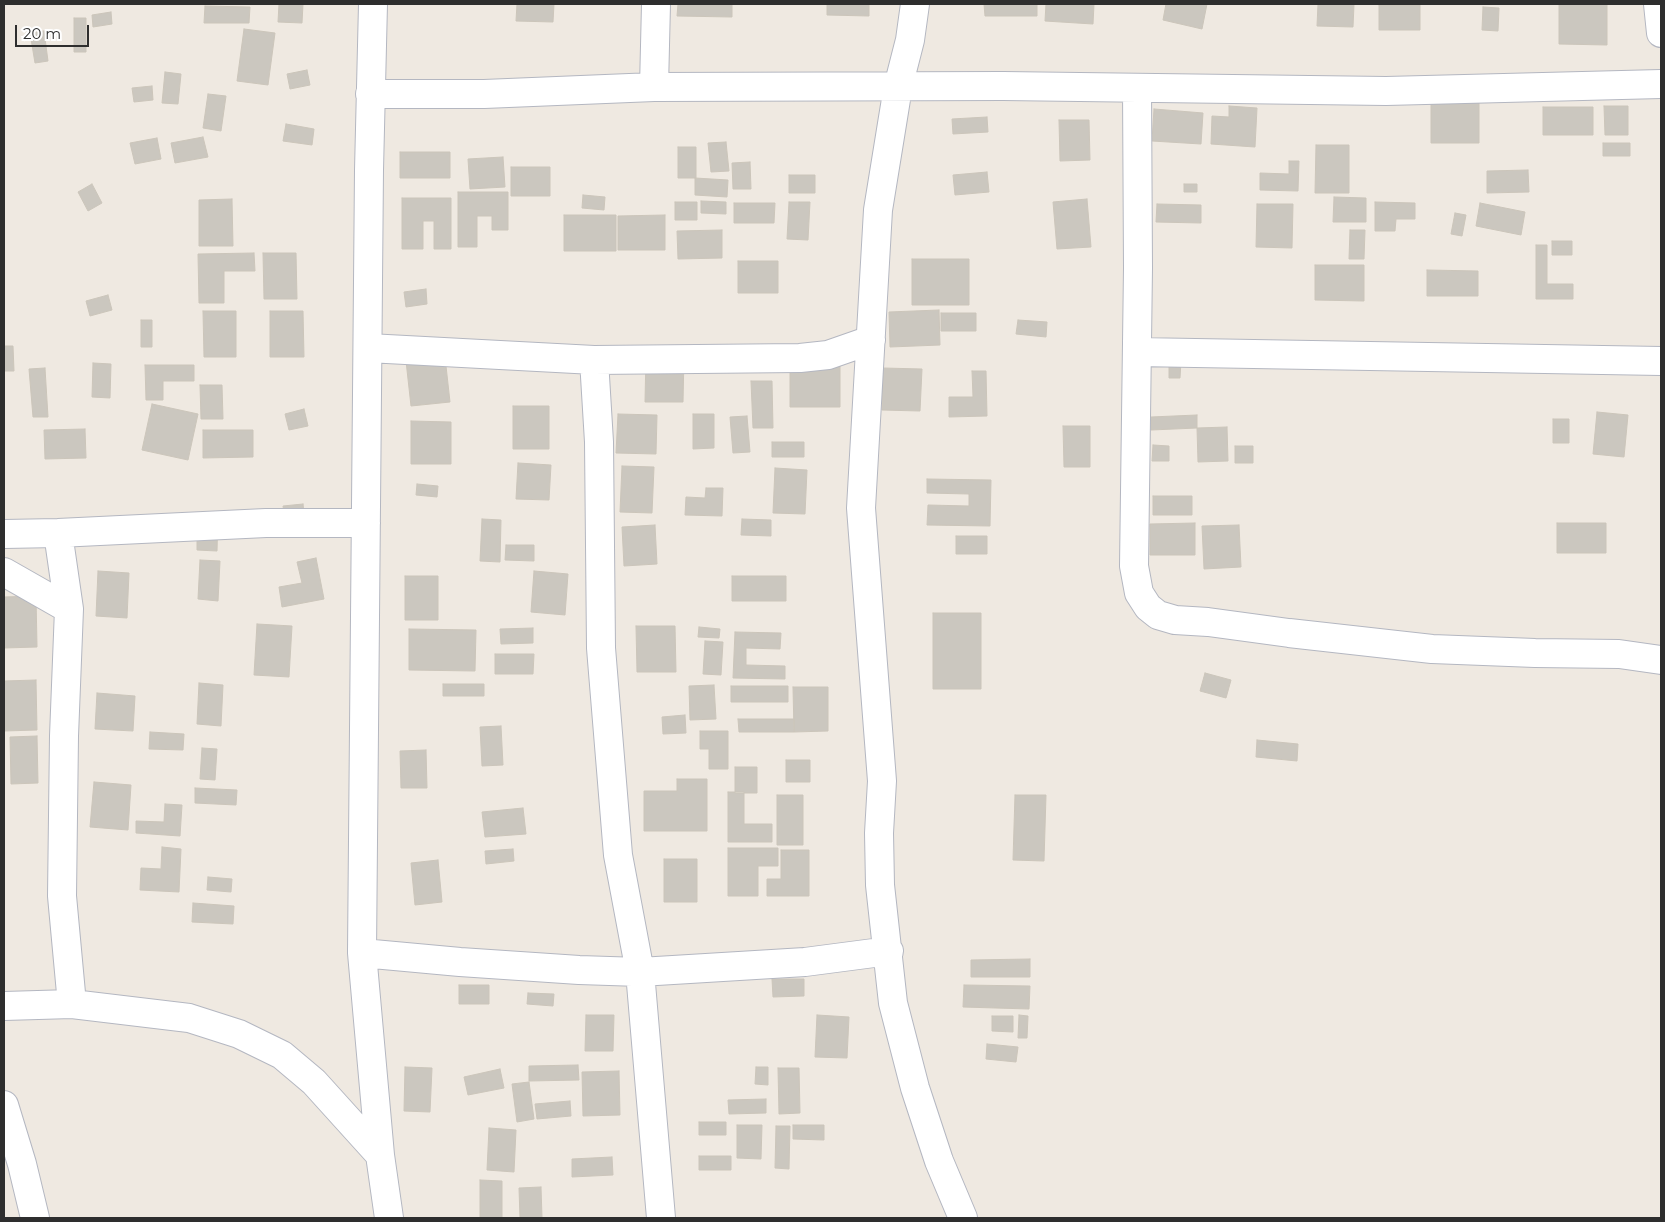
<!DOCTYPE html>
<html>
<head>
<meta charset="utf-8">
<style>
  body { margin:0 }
  #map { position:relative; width:1665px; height:1222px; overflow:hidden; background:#efe9e1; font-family:Montserrat,sans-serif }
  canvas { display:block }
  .frame { position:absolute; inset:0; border:5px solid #2e2e2e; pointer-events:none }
  .scale { position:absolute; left:15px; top:25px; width:74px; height:22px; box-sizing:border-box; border:2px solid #2e2e2e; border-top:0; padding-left:6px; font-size:15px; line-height:18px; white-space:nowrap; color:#2e2e2e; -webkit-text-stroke:4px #fff; paint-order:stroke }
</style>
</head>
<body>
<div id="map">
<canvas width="1665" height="1222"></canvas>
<div class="frame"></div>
<div class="scale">20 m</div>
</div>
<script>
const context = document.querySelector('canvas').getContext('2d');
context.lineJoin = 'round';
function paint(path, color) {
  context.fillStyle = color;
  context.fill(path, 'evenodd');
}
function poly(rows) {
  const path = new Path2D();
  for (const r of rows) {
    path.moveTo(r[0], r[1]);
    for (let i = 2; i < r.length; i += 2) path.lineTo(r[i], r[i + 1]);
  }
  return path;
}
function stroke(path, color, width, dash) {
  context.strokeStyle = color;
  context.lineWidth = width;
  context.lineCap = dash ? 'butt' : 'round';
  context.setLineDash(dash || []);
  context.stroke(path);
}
const building = poly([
  [279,4,303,4,302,23,278,22,279,4],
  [517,4,554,4,553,22,516,21,517,4],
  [678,4,732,4,732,17,677,16,678,4],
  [827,4,869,4,869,16,827,15,827,4],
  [984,4,1037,4,1037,16,985,16,984,4],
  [1046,4,1094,4,1093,24,1045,21,1046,4],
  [1166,4,1207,4,1202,29,1163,20,1166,4],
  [1318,4,1354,4,1353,27,1317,26,1318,4],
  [1559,4,1607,4,1607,45,1559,44,1559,4],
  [1379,5,1420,5,1420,30,1379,30,1379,5],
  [205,6,250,7,249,23,204,23,205,6],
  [1483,7,1499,8,1498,31,1482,30,1483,7],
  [111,12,112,24,93,27,92,15,111,12],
  [74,18,86,18,86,52,74,52,74,18],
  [244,29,275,33,268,85,237,81,244,29],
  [44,31,48,61,35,63,30,33,44,31],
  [307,70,310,85,290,89,287,74,307,70],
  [165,72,181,74,178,104,162,103,165,72],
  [152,86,153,100,134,102,132,88,152,86],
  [208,94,226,96,221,131,203,128,208,94],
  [1431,102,1479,102,1479,143,1431,143,1431,102],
  [1229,106,1257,108,1255,147,1211,144,1212,116,1229,117,1229,106],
  [1604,106,1628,106,1628,135,1605,135,1604,106],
  [1543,107,1593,107,1593,135,1543,135,1543,107],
  [1154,109,1203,113,1201,144,1152,141,1154,109],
  [987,117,988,132,953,134,952,119,987,117],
  [1059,120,1089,120,1090,160,1060,161,1059,120],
  [286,124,314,129,312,145,283,141,286,124],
  [203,137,208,157,175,163,171,143,203,137],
  [157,138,161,159,135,164,130,143,157,138],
  [726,142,729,171,711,172,708,143,726,142],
  [1603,143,1630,143,1630,156,1603,156,1603,143],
  [1316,145,1349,145,1349,193,1315,193,1316,145],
  [678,147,696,147,696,178,678,178,678,147],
  [400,152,450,152,450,178,400,178,400,152],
  [503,157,505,187,470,189,468,159,503,157],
  [1289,161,1299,161,1298,191,1260,190,1260,173,1289,174,1289,161],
  [750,162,751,189,733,189,732,163,750,162],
  [511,167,550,167,550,196,511,196,511,167],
  [1528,170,1529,192,1487,193,1487,171,1528,170],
  [987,172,989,192,955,195,953,175,987,172],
  [789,175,815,175,815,193,789,193,789,175],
  [695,178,728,180,727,197,695,195,695,178],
  [92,184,102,203,88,211,78,192,92,184],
  [1184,184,1197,184,1197,192,1184,192,1184,184],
  [458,192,508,192,508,230,492,230,492,216,477,216,477,247,458,247,458,192],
  [583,195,605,197,604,210,582,208,583,195],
  [1334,197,1366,198,1366,222,1333,222,1334,197],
  [402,198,451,198,451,249,434,249,434,221,423,221,423,249,402,249,402,198],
  [232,199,233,246,199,246,199,200,232,199],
  [1087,199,1091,247,1057,249,1053,202,1087,199],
  [701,201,726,202,726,214,701,213,701,201],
  [675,202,697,202,697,220,675,220,675,202],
  [789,202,810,202,808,240,787,239,789,202],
  [1375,202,1415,203,1415,219,1396,219,1395,231,1375,231,1375,202],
  [734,203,775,203,774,223,734,223,734,203],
  [1480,203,1525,212,1521,235,1476,226,1480,203],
  [1157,204,1201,205,1201,223,1156,222,1157,204],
  [1257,204,1293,204,1292,248,1256,247,1257,204],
  [1455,213,1466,215,1462,236,1451,234,1455,213],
  [564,215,616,215,616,251,564,251,564,215],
  [665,215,665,250,618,250,618,216,665,215],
  [722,230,722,258,678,259,677,231,722,230],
  [1350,230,1365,230,1364,259,1349,259,1350,230],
  [1552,241,1572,241,1572,255,1552,255,1552,241],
  [1536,245,1547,245,1547,284,1573,284,1573,299,1536,299,1536,245],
  [254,253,255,271,224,271,224,303,199,303,198,254,254,253],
  [263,253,296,253,297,299,264,299,263,253],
  [912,259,969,259,969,305,912,305,912,259],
  [738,261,778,261,778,293,738,293,738,261],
  [1315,265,1364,265,1364,301,1315,300,1315,265],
  [1427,270,1478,271,1478,296,1427,296,1427,270],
  [426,289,427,304,406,307,404,292,426,289],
  [108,295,112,310,90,316,86,301,108,295],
  [939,310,940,345,890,347,889,312,939,310],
  [203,311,236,311,236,357,204,357,203,311],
  [270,311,303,311,304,357,270,357,270,311],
  [941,313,976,313,976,331,941,331,941,313],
  [141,320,152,320,152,347,141,347,141,320],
  [1018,320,1047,322,1046,337,1016,334,1018,320],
  [4,346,13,346,14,371,4,371,4,346],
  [646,355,684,356,683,402,645,402,646,355],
  [445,357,450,402,411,406,406,361,445,357],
  [790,361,840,361,840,407,790,407,790,361],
  [1169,361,1181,361,1180,378,1169,378,1169,361],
  [93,363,111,364,110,398,92,397,93,363],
  [145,365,194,365,194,381,163,381,163,400,146,400,145,365],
  [45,368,48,417,33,417,29,369,45,368],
  [883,368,922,369,920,411,882,410,883,368],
  [972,371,986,371,987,416,949,417,949,397,973,397,972,371],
  [751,381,772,381,773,428,753,428,751,381],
  [200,385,222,385,223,419,201,419,200,385],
  [152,404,198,414,188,460,142,450,152,404],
  [513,406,549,406,549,449,513,449,513,406],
  [304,409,308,426,289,430,285,414,304,409],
  [1597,412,1628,415,1624,457,1593,454,1597,412],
  [618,414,657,415,656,454,616,453,618,414],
  [693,414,714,414,714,448,693,449,693,414],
  [1197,415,1197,428,1151,430,1151,417,1197,415],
  [747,416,750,452,733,453,730,417,747,416],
  [1553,419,1569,419,1569,443,1553,443,1553,419],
  [411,421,451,422,451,464,411,464,411,421],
  [1063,426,1090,426,1090,467,1064,467,1063,426],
  [1227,427,1228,461,1198,462,1197,428,1227,427],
  [85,429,86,458,45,459,44,430,85,429],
  [203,430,253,430,253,457,203,458,203,430],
  [772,442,804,442,804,457,772,457,772,442],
  [1153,445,1169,446,1169,461,1152,461,1153,445],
  [1235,446,1253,446,1253,463,1235,463,1235,446],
  [518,463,551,465,549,500,516,499,518,463],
  [622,466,654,467,652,513,620,512,622,466],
  [775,468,807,470,805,514,773,513,775,468],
  [927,479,991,480,990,526,927,525,928,505,969,506,969,494,927,493,927,479],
  [417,484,438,486,437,497,416,495,417,484],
  [706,488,723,488,722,516,685,515,686,497,705,498,706,488],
  [1153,496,1192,496,1192,515,1153,515,1153,496],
  [303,504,305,523,286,526,283,506,303,504],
  [197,514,218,514,217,551,197,550,197,514],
  [482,519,501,520,500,562,480,561,482,519],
  [742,519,771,520,771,536,741,535,742,519],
  [1195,523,1195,555,1150,555,1150,524,1195,523],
  [1557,523,1606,523,1606,553,1557,553,1557,523],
  [655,525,657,564,624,566,622,527,655,525],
  [1239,525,1241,567,1204,569,1202,526,1239,525],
  [956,536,987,536,987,554,956,554,956,536],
  [506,545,534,545,534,561,505,560,506,545],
  [316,558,324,599,282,607,279,587,302,583,297,562,316,558],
  [200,560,220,561,218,601,198,599,200,560],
  [98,571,129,573,127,618,96,616,98,571],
  [534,571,568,574,565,615,531,612,534,571],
  [405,576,438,576,438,620,405,620,405,576],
  [732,576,786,576,786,601,732,601,732,576],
  [36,596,37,647,4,648,4,597,36,596],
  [933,613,981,613,981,689,933,689,933,613],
  [257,624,292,626,289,677,254,675,257,624],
  [636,626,675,626,676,672,637,672,636,626],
  [699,627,720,629,719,638,698,637,699,627],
  [533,628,533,643,501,644,500,629,533,628],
  [409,629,476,630,475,671,409,670,409,629],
  [735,632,781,633,780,649,746,648,746,665,785,666,785,679,733,678,735,632],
  [705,641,723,642,721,675,703,674,705,641],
  [495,654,534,654,533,674,495,674,495,654],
  [1205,673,1231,680,1226,698,1200,691,1205,673],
  [36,680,37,730,4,731,4,681,36,680],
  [199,683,223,685,221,726,197,724,199,683],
  [443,684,484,684,484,696,443,696,443,684],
  [714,685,716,719,690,720,689,686,714,685],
  [731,686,788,686,788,702,731,702,731,686],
  [793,687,828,687,828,731,794,732,793,687],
  [97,693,135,696,133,731,95,729,97,693],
  [685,715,686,733,663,734,662,717,685,715],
  [738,719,794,719,794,732,739,732,738,719],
  [501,726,503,765,482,766,480,727,501,726],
  [700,731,728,731,728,769,709,769,709,749,700,749,700,731],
  [150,732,184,734,183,750,149,749,150,732],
  [37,736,38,783,11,784,10,737,37,736],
  [1257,740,1298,744,1297,761,1256,757,1257,740],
  [202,748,217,749,215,780,200,779,202,748],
  [426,750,427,788,401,788,400,751,426,750],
  [786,760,810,760,810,782,786,782,786,760],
  [735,767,757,767,757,793,735,793,735,767],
  [677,779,707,779,707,831,644,831,644,791,677,791,677,779],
  [94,782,131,785,128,830,90,827,94,782],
  [195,788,237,790,236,805,195,803,195,788],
  [728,792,744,792,744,824,772,824,772,842,728,842,728,792],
  [777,795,803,795,803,845,777,845,777,795],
  [1015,795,1046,795,1044,861,1013,860,1015,795],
  [165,804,182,805,180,836,136,833,136,821,164,822,165,804],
  [523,808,526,834,485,837,482,812,523,808],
  [162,847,181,849,179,892,140,890,141,868,161,869,162,847],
  [728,848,778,848,778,866,758,866,758,896,728,896,728,848],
  [513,849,514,861,486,864,485,851,513,849],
  [781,850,809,850,809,896,767,896,767,879,781,879,781,850],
  [664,859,697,859,697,902,664,902,664,859],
  [438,860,442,902,415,905,411,863,438,860],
  [208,877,232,879,231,892,207,890,208,877],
  [193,903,234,906,233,924,192,922,193,903],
  [1030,959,1030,977,971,977,971,960,1030,959],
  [772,979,804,979,804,996,773,997,772,979],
  [459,985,489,985,489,1004,459,1004,459,985],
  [964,985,1030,986,1029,1009,963,1007,964,985],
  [528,993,554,994,553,1006,527,1004,528,993],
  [586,1015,614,1015,613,1051,585,1051,586,1015],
  [817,1015,849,1017,847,1058,815,1057,817,1015],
  [1019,1015,1028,1016,1027,1038,1018,1038,1019,1015],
  [992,1016,1013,1016,1013,1032,992,1031,992,1016],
  [987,1044,1018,1047,1016,1062,986,1059,987,1044],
  [578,1065,579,1080,529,1081,529,1066,578,1065],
  [405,1067,432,1068,430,1112,404,1111,405,1067],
  [756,1067,768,1067,768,1085,755,1084,756,1067],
  [778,1068,799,1068,800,1113,779,1114,778,1068],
  [500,1069,504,1088,468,1095,464,1077,500,1069],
  [619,1071,620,1115,583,1116,582,1072,619,1071],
  [529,1082,534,1119,517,1122,512,1084,529,1082],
  [766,1099,766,1113,729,1114,728,1100,766,1099],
  [570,1101,571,1116,537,1119,535,1104,570,1101],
  [699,1122,726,1122,726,1135,699,1135,699,1122],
  [737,1125,762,1125,761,1159,737,1158,737,1125],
  [793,1125,824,1125,824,1140,793,1139,793,1125],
  [776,1126,790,1126,789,1169,775,1168,776,1126],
  [489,1128,516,1130,514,1172,487,1170,489,1128],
  [699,1156,731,1156,731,1170,699,1170,699,1156],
  [612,1157,613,1175,572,1177,572,1159,612,1157],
  [480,1180,502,1181,502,1218,480,1218,480,1180],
  [541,1187,542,1218,520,1218,519,1188,541,1187]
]);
paint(building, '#cbc7bf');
stroke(building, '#cbc5ba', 1);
const minor = poly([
  [373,4,369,170,362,953,380,1155,389,1218],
  [915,4,910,40,898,87,878,210,861,508,882,781,879,833,880,885,893,1003,915,1088,939,1161,963,1218],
  [1658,4,1661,33],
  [654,87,656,4],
  [1137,88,1138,268,1134,566,1139,593,1148,607,1158,615,1175,620,1208,622,1289,633,1432,649,1535,653,1619,654,1661,660],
  [370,94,484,94,654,87,1003,86,1386,91,1661,84],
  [368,348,594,360,800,358,828,355,871,340],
  [1137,352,1661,361],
  [594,360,599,442,601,648,618,855,640,972,661,1218],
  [58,533,69,609],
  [4,534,58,533,266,523,366,523],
  [4,572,69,609,64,736,62,896,72,1004],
  [362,953,460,962,579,970,640,972,805,962,889,951],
  [4,1006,72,1004,189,1018,239,1034,282,1055,314,1082,380,1155],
  [4,1105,22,1164,35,1218]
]);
stroke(minor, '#b4b7c1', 30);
stroke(minor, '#fff', 28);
</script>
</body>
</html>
